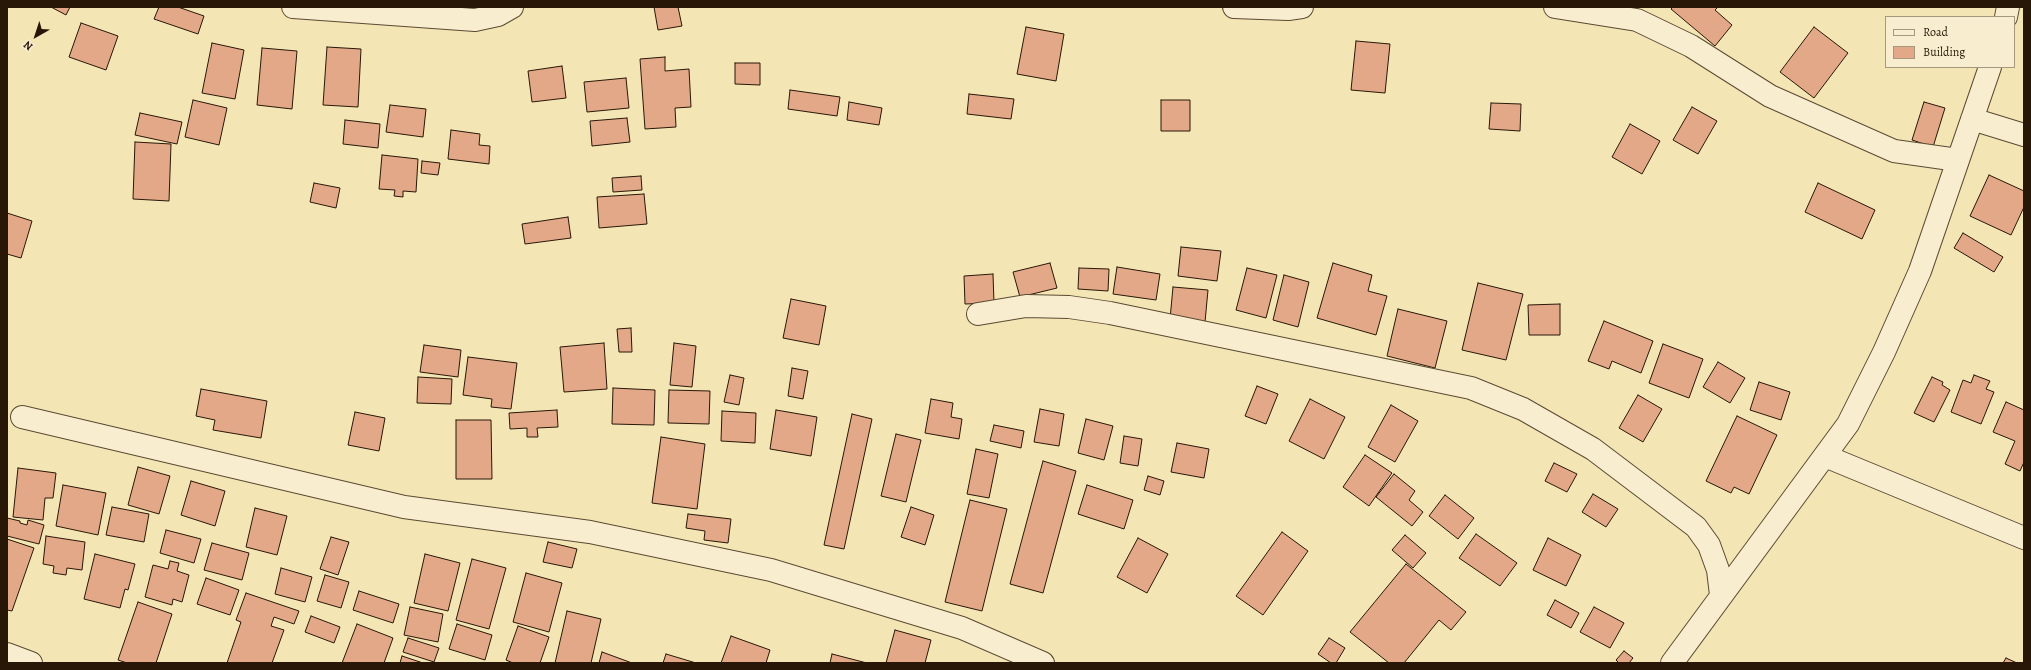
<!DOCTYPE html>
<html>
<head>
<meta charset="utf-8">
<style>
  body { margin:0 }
  #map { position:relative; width:2031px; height:670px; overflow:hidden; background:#f4e5b5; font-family:Alegreya,serif }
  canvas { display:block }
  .frame { position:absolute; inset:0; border:8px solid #281707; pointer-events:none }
  .legend { position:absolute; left:1885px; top:16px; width:130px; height:52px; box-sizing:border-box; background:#f8eecf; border:1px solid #a5987f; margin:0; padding:5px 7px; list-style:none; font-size:12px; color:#281707 }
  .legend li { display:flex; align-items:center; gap:8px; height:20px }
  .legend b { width:20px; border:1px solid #a5987f }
  .north { position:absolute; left:16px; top:16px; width:40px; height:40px; -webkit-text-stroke:3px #f8eecf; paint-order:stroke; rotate:219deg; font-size:11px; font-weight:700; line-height:16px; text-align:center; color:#281707 }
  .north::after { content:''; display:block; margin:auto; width:14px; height:18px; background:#281707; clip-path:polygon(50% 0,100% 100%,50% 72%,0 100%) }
</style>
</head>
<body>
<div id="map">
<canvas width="2031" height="670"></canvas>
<div class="frame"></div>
<ul class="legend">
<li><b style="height:5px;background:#f8eecf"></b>Road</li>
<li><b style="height:11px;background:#e2a887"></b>Building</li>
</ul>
<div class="north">N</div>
</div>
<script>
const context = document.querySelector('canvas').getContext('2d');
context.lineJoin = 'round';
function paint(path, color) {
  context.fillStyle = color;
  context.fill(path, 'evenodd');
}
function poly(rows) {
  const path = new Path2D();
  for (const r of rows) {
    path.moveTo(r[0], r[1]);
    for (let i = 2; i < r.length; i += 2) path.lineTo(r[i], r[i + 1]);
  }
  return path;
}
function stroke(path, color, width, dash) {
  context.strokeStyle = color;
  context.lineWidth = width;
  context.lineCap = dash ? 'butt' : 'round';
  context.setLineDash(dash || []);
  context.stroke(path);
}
const building = poly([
  [51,7,70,7,66,15,51,7],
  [159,7,178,7,204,16,198,34,154,19,159,7],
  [654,7,678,7,682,26,658,30,654,7],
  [1673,7,1718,7,1715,10,1732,25,1715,46,1671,9,1673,7],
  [81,23,118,36,106,70,69,57,81,23],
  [1026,27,1064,34,1056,81,1017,74,1026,27],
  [1814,27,1848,53,1814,98,1780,72,1814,27],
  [1356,41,1390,44,1385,93,1351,90,1356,41],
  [212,43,244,50,235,99,202,93,212,43],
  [327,47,361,49,358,107,323,105,327,47],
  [262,48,297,51,292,109,257,105,262,48],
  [665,57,665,71,689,69,691,107,675,108,676,127,645,129,640,59,665,57],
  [735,63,760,63,760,85,735,84,735,63],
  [562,66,566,98,532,102,528,71,562,66],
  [626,78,629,108,587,112,584,82,626,78],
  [790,90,840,97,837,116,788,109,790,90],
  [969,94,1014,99,1011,119,967,114,969,94],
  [193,100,227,108,219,145,185,137,193,100],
  [1161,100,1190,100,1190,131,1161,131,1161,100],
  [849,102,882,108,879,125,847,120,849,102],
  [1924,102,1945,108,1933,147,1912,140,1924,102],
  [1491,103,1521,104,1520,131,1489,129,1491,103],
  [390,105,426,109,423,137,386,132,390,105],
  [1692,107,1717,121,1698,154,1673,140,1692,107],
  [140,113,182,122,177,144,135,135,140,113],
  [627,118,630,142,592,146,590,121,627,118],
  [345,120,380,124,378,148,343,144,345,120],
  [1630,124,1660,141,1642,174,1612,157,1630,124],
  [451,130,480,134,479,145,490,146,489,164,448,159,451,130],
  [135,142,171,144,169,201,133,199,135,142],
  [382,155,418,159,416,192,403,191,403,197,394,196,395,190,379,189,382,155],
  [422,161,440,163,438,175,421,173,422,161],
  [1989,175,2024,191,2024,207,2011,235,1970,216,1989,175],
  [641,176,642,190,613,192,612,178,641,176],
  [314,183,340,188,336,208,310,202,314,183],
  [1818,183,1875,210,1862,239,1805,212,1818,183],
  [644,194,647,224,599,228,597,197,644,194],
  [7,213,32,221,21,258,7,254,7,213],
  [568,217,571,238,525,244,522,224,568,217],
  [1963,233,2003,257,1994,272,1954,248,1963,233],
  [1181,247,1221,251,1217,281,1178,276,1181,247],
  [1050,263,1057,288,1020,297,1013,272,1050,263],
  [1333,263,1372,275,1368,291,1387,296,1376,335,1317,318,1333,263],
  [1117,267,1160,274,1156,300,1113,294,1117,267],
  [1079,268,1109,269,1108,291,1078,289,1079,268],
  [1247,268,1277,275,1266,318,1236,310,1247,268],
  [993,274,994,303,965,304,964,276,993,274],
  [1284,275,1309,282,1298,327,1273,320,1284,275],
  [1478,283,1523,294,1506,360,1462,350,1478,283],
  [1173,287,1208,290,1205,322,1170,319,1173,287],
  [791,299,826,306,819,345,783,338,791,299],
  [1560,304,1560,335,1529,335,1528,305,1560,304],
  [1398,309,1447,321,1435,368,1387,356,1398,309],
  [1604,321,1653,341,1641,373,1612,361,1609,369,1588,361,1604,321],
  [631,328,632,352,619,352,617,329,631,328],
  [604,343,607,389,564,392,560,347,604,343],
  [674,343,696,346,692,387,670,385,674,343],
  [1663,344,1703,359,1689,398,1649,383,1663,344],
  [424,345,461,350,458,377,420,372,424,345],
  [468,357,517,363,511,409,491,407,492,399,463,395,468,357],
  [1718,362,1745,378,1730,403,1703,387,1718,362],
  [792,368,808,371,803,399,788,396,792,368],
  [730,375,744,378,739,405,724,402,730,375],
  [1974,375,1990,381,1986,389,1994,392,1981,424,1951,412,1963,380,1971,383,1974,375],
  [418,377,452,379,451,404,417,403,418,377],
  [1932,377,1943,382,1942,385,1950,390,1934,422,1914,413,1932,377],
  [1759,382,1790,392,1781,420,1750,410,1759,382],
  [1257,386,1278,394,1266,424,1245,416,1257,386],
  [613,388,655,390,654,425,612,424,613,388],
  [201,389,267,401,261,438,213,430,215,420,196,416,201,389],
  [669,390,710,391,709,424,668,423,669,390],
  [1638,395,1662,409,1643,442,1619,428,1638,395],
  [931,399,953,403,951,417,962,419,959,439,925,433,931,399],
  [1310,399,1345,417,1324,459,1289,441,1310,399],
  [2006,402,2024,410,2024,462,2020,471,2005,464,2015,441,1993,432,2006,402],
  [1391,405,1418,421,1395,462,1368,447,1391,405],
  [1040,409,1064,414,1059,446,1034,442,1040,409],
  [557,410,558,427,537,428,538,437,527,437,527,428,510,429,509,413,557,410],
  [776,410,817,417,811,456,770,449,776,410],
  [722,411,756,413,755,443,721,441,722,411],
  [355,412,385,418,379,451,348,445,355,412],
  [852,414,872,419,844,549,824,545,852,414],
  [1737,416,1777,435,1749,494,1734,487,1731,493,1706,481,1737,416],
  [1086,419,1113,426,1104,460,1078,453,1086,419],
  [456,420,491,420,492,479,456,479,456,420],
  [994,425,1024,431,1021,448,990,441,994,425],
  [896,434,921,440,906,502,881,496,896,434],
  [1124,436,1142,439,1138,466,1120,463,1124,436],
  [661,437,705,444,697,509,652,503,661,437],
  [1177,443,1209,449,1204,478,1171,472,1177,443],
  [976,449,998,454,989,498,967,494,976,449],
  [1365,455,1392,473,1369,506,1343,487,1365,455],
  [1043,461,1076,471,1043,593,1010,584,1043,461],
  [1554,463,1577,474,1567,492,1545,481,1554,463],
  [138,467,170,476,159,514,128,505,138,467],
  [18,468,56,473,53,498,45,498,43,520,13,517,18,468],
  [1394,474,1415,491,1409,500,1423,512,1412,526,1376,497,1394,474],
  [1148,476,1164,481,1160,495,1144,490,1148,476],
  [191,481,225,491,215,526,181,515,191,481],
  [63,485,106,493,98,535,56,526,63,485],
  [1087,485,1133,500,1124,529,1078,514,1087,485],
  [1593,494,1618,509,1606,527,1582,512,1593,494],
  [1445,495,1474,518,1458,539,1429,516,1445,495],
  [970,500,1007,509,982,611,945,602,970,500],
  [112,507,149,514,144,542,106,535,112,507],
  [911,507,934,515,925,545,901,537,911,507],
  [255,508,287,516,277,555,246,547,255,508],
  [688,514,731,519,728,543,704,540,705,531,686,528,688,514],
  [7,518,20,521,20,523,27,525,28,520,44,525,39,544,7,536,7,518],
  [166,530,201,539,194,563,160,553,166,530],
  [1282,532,1308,551,1263,615,1236,596,1282,532],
  [1476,534,1517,563,1500,586,1459,558,1476,534],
  [1405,535,1426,553,1413,568,1392,550,1405,535],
  [46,536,85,542,82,570,67,568,66,575,53,573,54,566,43,564,46,536],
  [331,537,349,542,338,575,320,569,331,537],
  [1138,538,1168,554,1147,593,1117,577,1138,538],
  [1548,538,1581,555,1566,586,1533,570,1548,538],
  [7,539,34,548,12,611,7,610,7,539],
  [548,542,577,549,572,568,543,562,548,542],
  [212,543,249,553,242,580,204,570,212,543],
  [95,554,135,564,128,590,125,589,120,608,84,599,95,554],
  [425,554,460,563,448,611,414,603,425,554],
  [472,559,506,568,489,629,456,620,472,559],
  [170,561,179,563,177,571,189,575,182,602,173,599,172,605,145,597,153,565,168,569,170,561],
  [1406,564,1466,612,1451,630,1439,620,1404,663,1389,663,1350,632,1406,564],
  [281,568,312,577,305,602,275,594,281,568],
  [526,573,562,583,549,632,513,622,526,573],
  [325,575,349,582,341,608,317,601,325,575],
  [206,578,239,590,230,615,197,604,206,578],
  [359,591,399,604,393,623,353,610,359,591],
  [246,593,299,611,294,624,274,617,271,626,284,630,272,663,227,663,241,622,236,620,246,593],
  [1555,600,1579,613,1571,628,1547,615,1555,600],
  [138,602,172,614,156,663,127,663,118,660,138,602],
  [410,607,443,614,438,642,404,635,410,607],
  [1594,607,1624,623,1610,648,1580,632,1594,607],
  [567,611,601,619,591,663,555,663,567,611],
  [311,616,340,627,334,643,305,632,311,616],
  [357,624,393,638,384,663,342,663,357,624],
  [457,624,492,635,485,660,449,649,457,624],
  [518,626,549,637,540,663,513,663,506,660,518,626],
  [895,630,931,640,925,663,886,663,895,630],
  [731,636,770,650,766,663,721,663,731,636],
  [408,638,439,648,434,662,403,652,408,638],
  [1329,638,1345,648,1336,663,1331,663,1318,654,1329,638],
  [1624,651,1633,658,1629,663,1619,663,1616,660,1624,651],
  [602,652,632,663,599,663,602,652],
  [666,654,696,663,663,663,666,654],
  [832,654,863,662,867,663,830,663,832,654],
  [402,656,423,663,400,663,402,656],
  [2006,658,2017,663,2003,663,2006,658]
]);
paint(building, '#e2a887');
stroke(building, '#281707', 1);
const minor = poly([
  [293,7,475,20,498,15,512,7],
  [1234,7,1288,9,1302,7],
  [1555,7,1637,20,1691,46,1770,96,1894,151,1958,160],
  [2006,17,2008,7],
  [1972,119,2024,135],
  [978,314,1026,306,1069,307,1110,313,1471,388,1523,409,1593,449,1696,527,1709,545,1718,570,1721,595],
  [22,417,404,507,590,532,771,570,962,628,1043,663],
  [1825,456,2024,538],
  [7,654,31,663],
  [1672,663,1848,424,1884,352,1920,271,1990,67]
]);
stroke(minor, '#5b4a32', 24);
stroke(minor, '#f8eecf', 22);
</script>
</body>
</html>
